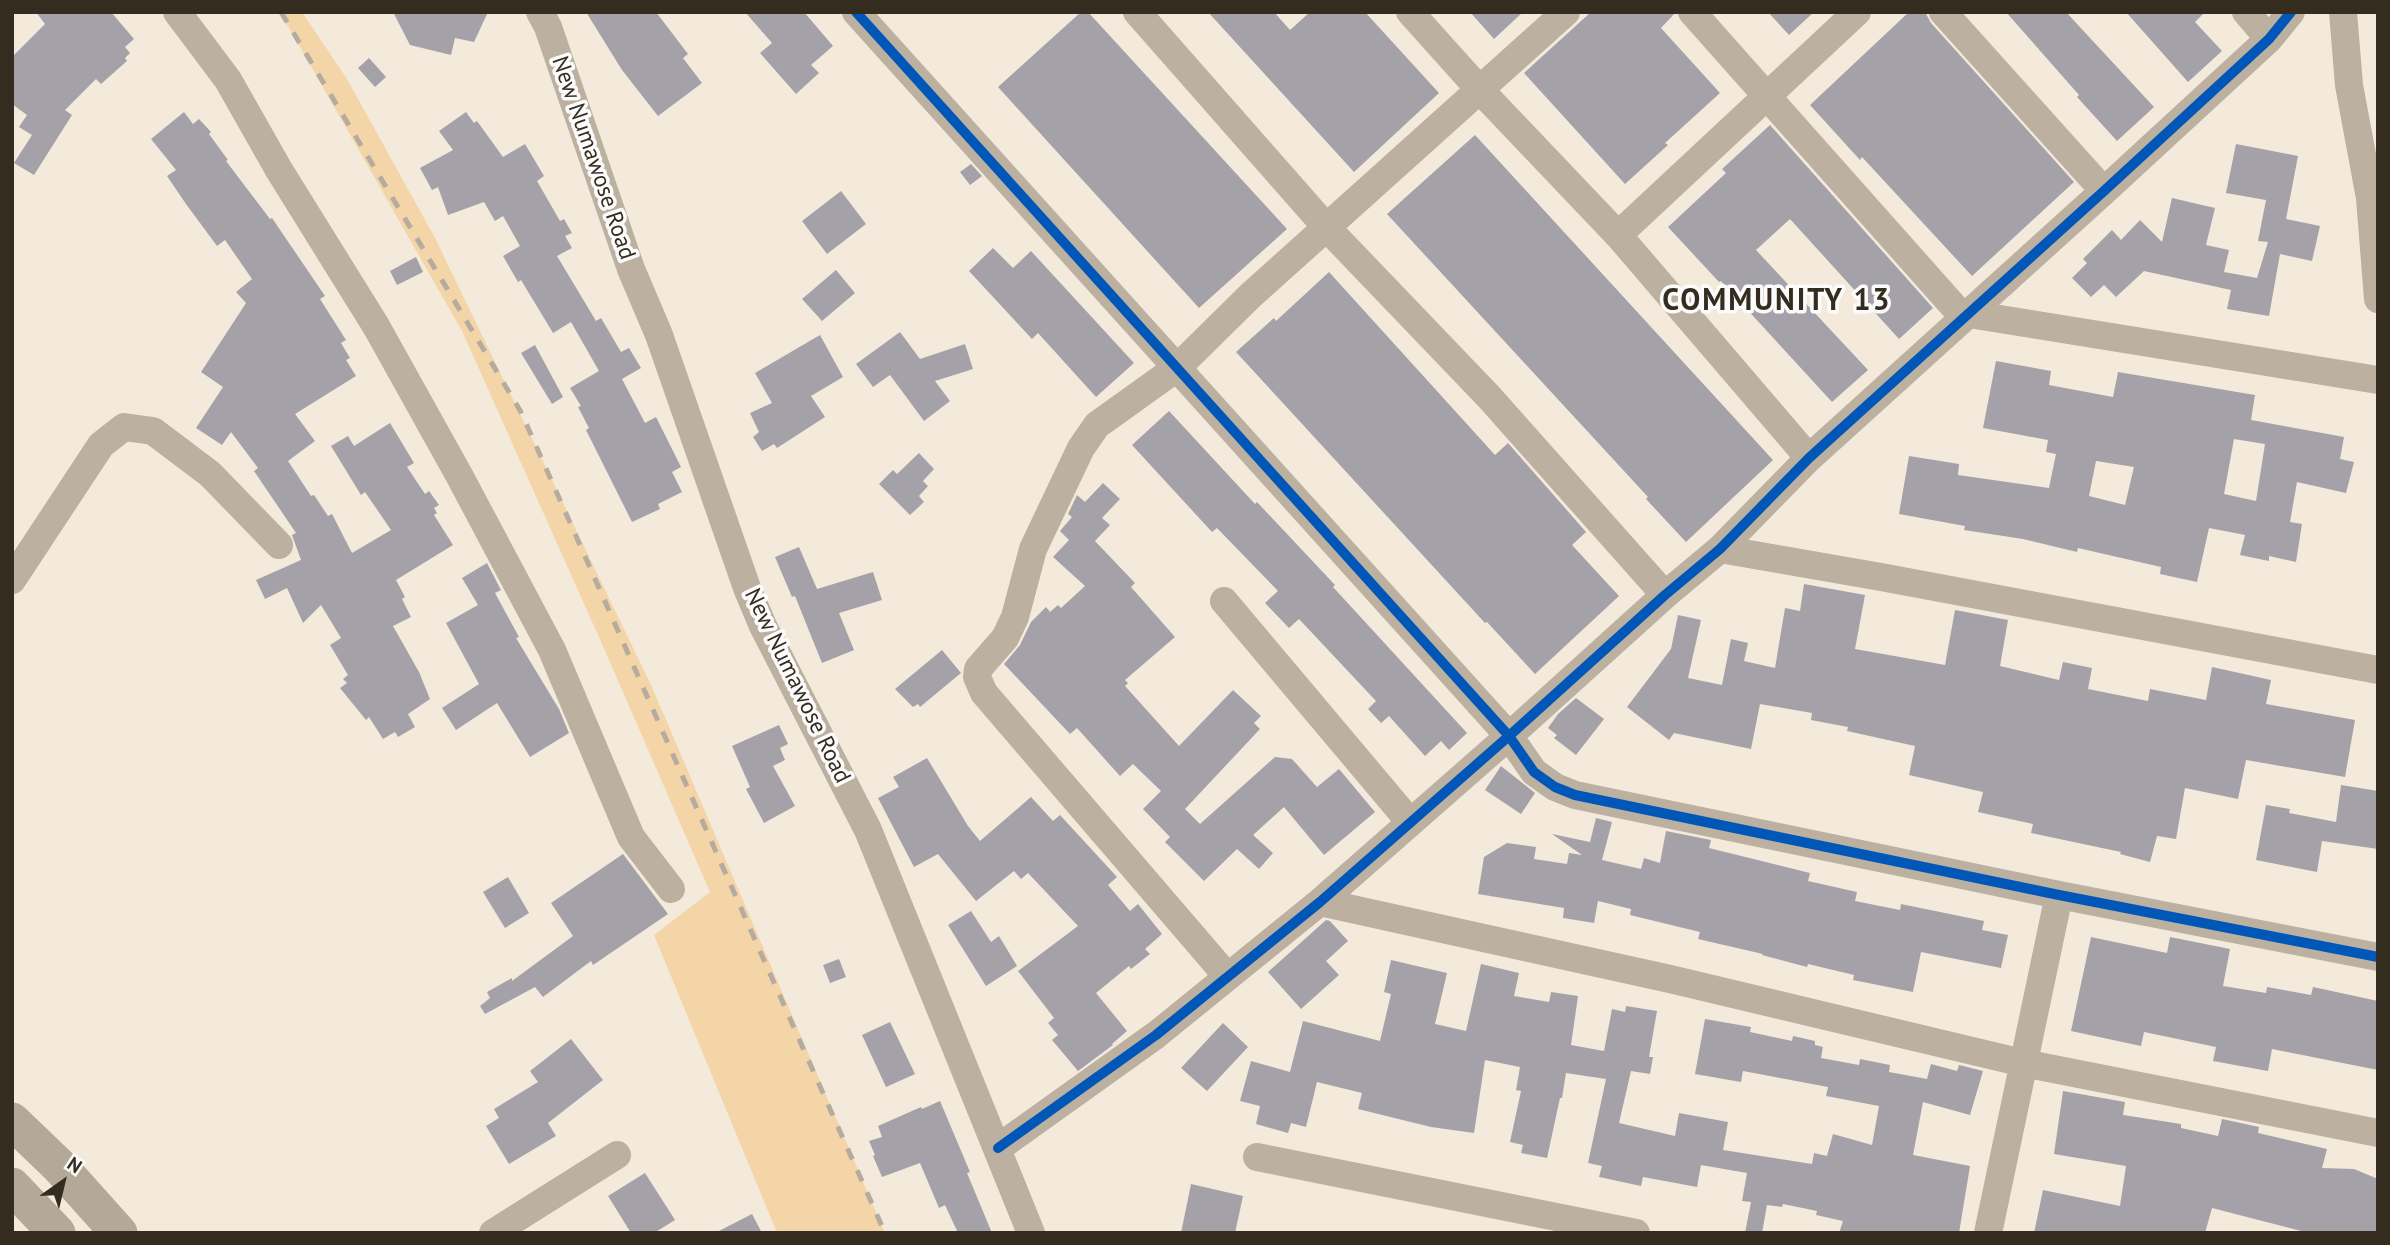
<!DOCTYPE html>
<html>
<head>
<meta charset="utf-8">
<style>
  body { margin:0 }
  #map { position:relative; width:2390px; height:1245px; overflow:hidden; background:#f3eadc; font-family:"PT Sans",sans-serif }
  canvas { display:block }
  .frame { position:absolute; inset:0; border:14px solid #352c20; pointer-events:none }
  .north { position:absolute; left:28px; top:1147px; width:70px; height:70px; -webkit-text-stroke:5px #fbfbfb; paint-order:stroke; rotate:34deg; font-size:19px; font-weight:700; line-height:28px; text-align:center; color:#352c20 }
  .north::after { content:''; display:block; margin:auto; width:24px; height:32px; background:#352c20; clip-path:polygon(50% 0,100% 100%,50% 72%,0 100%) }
</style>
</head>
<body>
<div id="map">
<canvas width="2390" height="1245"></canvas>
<div class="frame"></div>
<div class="north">N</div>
</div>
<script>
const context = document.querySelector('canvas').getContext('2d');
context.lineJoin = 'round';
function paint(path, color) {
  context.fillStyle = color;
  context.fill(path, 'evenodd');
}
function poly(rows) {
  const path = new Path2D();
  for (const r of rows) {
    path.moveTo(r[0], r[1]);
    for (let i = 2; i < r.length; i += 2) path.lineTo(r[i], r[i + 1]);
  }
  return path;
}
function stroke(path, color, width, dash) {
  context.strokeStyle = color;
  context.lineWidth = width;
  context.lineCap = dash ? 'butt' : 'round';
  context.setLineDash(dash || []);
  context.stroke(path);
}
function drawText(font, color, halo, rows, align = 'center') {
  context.font = font + ' "PT Sans",sans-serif';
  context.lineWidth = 7;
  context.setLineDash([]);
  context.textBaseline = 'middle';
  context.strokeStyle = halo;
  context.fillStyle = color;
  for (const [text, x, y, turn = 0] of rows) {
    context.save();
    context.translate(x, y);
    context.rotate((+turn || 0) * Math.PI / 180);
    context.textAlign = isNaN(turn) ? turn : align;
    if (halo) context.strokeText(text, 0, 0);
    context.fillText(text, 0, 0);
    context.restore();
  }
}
paint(poly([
  [277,12,302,12,347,79,435,238,652,687,885,1233,777,1233,654,935,710,892,602,644,462,331,288,26]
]), '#f4d5a8');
paint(poly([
  [36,12,111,12,134,39,125,47,130,53,125,58,127,61,101,84,96,79,65,110,72,115,34,175,14,163,32,135,19,127,27,115,12,104,12,57,45,24],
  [393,12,488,12,474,42,455,38,451,55,410,45],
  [586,12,656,12,688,54,683,58,702,83,658,116,622,70],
  [745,12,804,12,833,46,811,65,819,73,796,94,760,53,772,43],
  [1081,12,1088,12,1287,229,1199,308,998,87],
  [1208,12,1274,12,1290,30,1310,12,1365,12,1439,93,1354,172],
  [1470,12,1523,12,1494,39],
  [1591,12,1676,12,1661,28,1720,93,1665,143,1668,145,1625,184,1524,73],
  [1768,12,1814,12,1789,35],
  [1909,12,1925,12,1931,23,2074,182,1972,276,1862,157,1860,160,1810,105],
  [2006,12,2066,12,2154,107,2117,141,2077,97,2079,95],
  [2126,12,2205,12,2195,22,2222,51,2188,82],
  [369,58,386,77,375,87,358,68],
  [184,112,193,124,199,119,211,132,209,134,228,160,226,161,270,219,272,218,325,296,320,299,346,340,341,343,350,358,346,360,356,376,295,414,315,441,288,461,311,496,314,495,328,516,332,514,352,553,391,530,365,492,361,495,331,446,348,436,354,446,390,423,414,463,407,467,425,494,429,491,439,505,434,508,437,513,434,515,453,545,396,580,405,597,402,599,411,617,393,626,419,672,430,699,408,714,415,727,398,737,395,732,383,739,369,717,366,720,340,688,347,683,343,679,348,675,330,645,341,638,321,605,303,623,287,588,265,599,256,580,301,560,292,535,296,533,254,471,258,468,231,432,222,445,196,428,223,387,201,372,246,303,236,292,252,279,225,240,217,246,186,204,167,176,176,170,151,139],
  [466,112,474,123,477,121,503,157,525,144,544,176,537,181,560,221,564,219,572,233,565,236,572,248,557,256,596,321,601,318,621,352,629,348,641,368,622,379,645,423,656,417,681,467,672,472,682,492,658,504,660,509,632,522,586,430,589,428,578,407,581,406,570,388,599,371,571,322,553,333,521,280,518,282,503,256,520,246,503,216,495,221,484,202,448,215,438,187,432,190,420,168,453,150,439,131],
  [1770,125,1933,308,1899,339,1790,219,1756,250,1868,370,1832,402,1721,281,1719,282,1668,227,1726,173,1722,169],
  [1475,135,1773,460,1686,542,1646,499,1648,497,1387,214],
  [2236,144,2298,156,2286,219,2320,226,2312,261,2280,254,2269,316,2227,309,2231,290,2144,271,2116,297,2104,285,2091,297,2072,278,2087,263,2083,259,2112,230,2121,240,2140,220,2162,242,2172,198,2215,208,2206,245,2229,250,2224,272,2257,278,2268,242,2258,241,2266,200,2226,193],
  [971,164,982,176,970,185,960,172],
  [841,191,866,224,827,254,802,221],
  [993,248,1013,268,1031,251,1134,363,1096,397,1038,333,1032,339,969,271],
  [416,257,423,272,397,285,390,271],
  [836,270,855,293,822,321,802,299],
  [1329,272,1495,455,1508,443,1586,532,1572,545,1619,596,1535,674,1487,622,1485,623,1236,352,1274,318,1276,321],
  [900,332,920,359,965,344,973,369,935,381,950,401,924,421,890,375,873,387,856,364],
  [820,335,843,377,811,396,825,417,777,448,774,444,762,451,753,437,759,432,750,413,772,403,755,373],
  [535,345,563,397,552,404,521,353],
  [1996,361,2051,371,2049,385,2113,397,2118,372,2255,395,2251,420,2344,437,2340,459,2354,462,2346,493,2297,482,2290,522,2302,524,2296,562,2269,556,2269,561,2240,555,2245,535,2209,528,2197,582,2160,574,2161,567,2078,548,2077,552,2023,539,1964,530,1965,526,1899,514,1909,456,1959,464,1958,475,2049,488,2056,454,2046,452,2048,440,1983,428],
  [2234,439,2265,444,2256,501,2224,494],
  [2096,461,2134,467,2125,505,2089,496],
  [1169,411,1255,504,1257,502,1335,585,1333,587,1467,733,1449,750,1441,741,1425,756,1389,716,1381,723,1368,709,1376,701,1299,619,1289,628,1265,603,1278,591,1217,528,1212,532,1132,445],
  [919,453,934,469,923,481,928,486,919,496,924,502,910,515,879,484,893,470,897,474],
  [1103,483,1120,499,1102,518,1110,525,1095,541,1135,583,1131,587,1175,637,1125,680,1128,683,1125,686,1179,746,1233,690,1261,716,1254,723,1260,729,1185,809,1200,824,1275,757,1292,759,1317,787,1339,769,1375,812,1324,855,1284,807,1253,835,1273,853,1259,869,1237,849,1204,881,1165,842,1170,837,1143,809,1161,791,1133,764,1120,776,1077,728,1070,734,1004,664,1020,645,1031,622,1046,607,1050,612,1058,605,1061,608,1085,586,1053,557,1069,540,1060,531,1072,517,1068,514,1077,495,1085,502],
  [799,547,817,589,873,572,882,600,839,613,854,650,822,663,795,596,792,597,775,557],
  [487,563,501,590,495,593,519,637,516,638,559,709,569,733,530,757,497,703,456,730,442,708,479,684,446,623,478,605,462,578],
  [1804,584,1865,595,1855,649,1945,665,1955,610,2008,620,2000,666,2059,680,2063,662,2092,668,2088,689,2148,701,2150,689,2206,700,2212,667,2271,680,2266,704,2355,720,2345,777,2246,760,2238,799,2185,788,2176,839,2157,836,2150,862,2120,854,2121,852,2031,833,2033,824,1978,812,1983,792,1909,775,1915,746,1847,731,1848,727,1811,720,1812,713,1760,704,1751,749,1674,733,1669,740,1627,707,1671,649,1678,615,1701,620,1688,678,1722,685,1731,639,1748,643,1744,661,1775,668,1785,608,1800,611],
  [942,650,961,673,920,707,918,704,913,707,895,689],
  [1576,698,1604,719,1576,755,1554,738,1557,735,1548,728,1558,714],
  [779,725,788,744,780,748,785,760,773,766,795,806,764,823,746,789,750,787,732,746],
  [927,758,968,826,980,841,1031,797,1053,821,1060,815,1117,877,1108,885,1130,911,1138,904,1162,934,1145,949,1150,954,1131,969,1129,966,1096,993,1127,1031,1112,1044,1113,1045,1078,1071,1052,1040,1058,1035,1048,1023,1054,1018,1018,971,1078,926,1028,873,1021,879,1014,871,976,901,938,854,914,867,878,798,899,787,893,777],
  [1501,766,1535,793,1521,814,1485,790],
  [2341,785,2378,791,2378,849,2322,841,2317,872,2256,860,2266,805,2290,809,2289,813,2336,822],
  [1596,818,1612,822,1602,860,1641,869,1644,858,1660,863,1666,831,1711,840,1709,848,1810,873,1808,881,1857,892,1855,901,1900,910,1901,904,1984,921,1982,930,2008,935,2001,968,1921,952,1913,992,1853,980,1854,975,1808,964,1807,967,1762,955,1763,954,1698,939,1700,932,1630,915,1631,909,1598,901,1594,923,1563,918,1564,908,1478,894,1484,857,1507,843,1536,847,1534,859,1567,864,1569,853,1582,855,1552,834,1590,842],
  [623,854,668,914,593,965,591,961,543,997,535,987,485,1014,480,1006,490,998,487,992,512,978,512,981,573,936,551,903],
  [508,877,529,913,505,928,483,892],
  [971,911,991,942,999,936,1017,966,986,986,948,925],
  [1326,920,1330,921,1348,941,1326,961,1339,975,1301,1009,1268,972],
  [2091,937,2167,953,2170,937,2230,949,2223,986,2266,993,2267,987,2311,995,2313,987,2378,1001,2378,1070,2272,1049,2268,1071,2213,1061,2216,1047,2144,1032,2141,1046,2071,1031],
  [839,959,846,977,830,983,823,965],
  [1391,960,1447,973,1435,1024,1466,1031,1481,964,1519,973,1514,996,1549,1002,1551,992,1578,996,1571,1045,1604,1051,1612,1009,1625,1012,1626,1006,1657,1011,1649,1057,1653,1057,1650,1074,1631,1071,1619,1123,1675,1136,1679,1113,1728,1122,1723,1150,1812,1164,1814,1153,1827,1156,1833,1134,1872,1145,1879,1106,1826,1096,1828,1087,1743,1071,1741,1082,1695,1074,1705,1019,1751,1027,1750,1032,1792,1041,1793,1036,1815,1041,1815,1045,1823,1047,1821,1058,1859,1065,1860,1059,1890,1065,1889,1072,1927,1079,1931,1064,1957,1071,1959,1065,1983,1071,1970,1115,1923,1102,1913,1155,1970,1166,1959,1233,1839,1233,1843,1221,1816,1215,1817,1211,1783,1204,1782,1207,1767,1205,1762,1233,1745,1233,1751,1202,1742,1201,1747,1173,1701,1165,1697,1187,1643,1177,1641,1186,1599,1177,1602,1166,1588,1163,1606,1079,1566,1073,1562,1098,1560,1098,1547,1158,1521,1153,1523,1145,1510,1142,1521,1091,1516,1090,1520,1067,1485,1060,1474,1133,1431,1127,1358,1109,1362,1093,1317,1082,1306,1127,1291,1123,1288,1133,1256,1124,1260,1106,1240,1101,1251,1061,1290,1072,1303,1021,1380,1041,1391,994,1384,992],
  [890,1022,915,1074,886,1087,862,1035],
  [1223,1023,1248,1047,1207,1091,1181,1068],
  [571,1039,603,1080,548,1123,556,1136,509,1164,486,1126,499,1118,494,1109,538,1082,530,1071],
  [2063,1091,2125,1102,2123,1115,2181,1124,2181,1128,2218,1136,2222,1119,2259,1127,2258,1133,2327,1149,2322,1168,2354,1169,2378,1179,2378,1233,2309,1233,2212,1208,2205,1233,2034,1233,2043,1190,2120,1206,2126,1166,2054,1154],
  [940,1101,970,1172,967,1173,992,1233,958,1233,945,1205,939,1208,920,1163,882,1177,873,1156,875,1155,869,1141,882,1137,878,1126,921,1107,922,1109],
  [645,1173,675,1220,654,1233,631,1233,608,1196],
  [1191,1184,1243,1196,1235,1233,1181,1233],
  [752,1214,762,1233,715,1233]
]), '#a4a1a9');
stroke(poly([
  [177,12,228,80,279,170,376,326,459,475,552,650,631,837,671,889],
  [540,12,548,27,631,269,659,335,747,588,763,626,868,830,1031,1233],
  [856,12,1509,736,1534,772,1555,787,1575,795,2059,895,2378,957],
  [1137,12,1327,228,1490,398,1665,595],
  [1410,12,1480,90,1618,235,1809,458],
  [1692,12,1964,318],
  [1943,12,2104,191],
  [2246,12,2269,39],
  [2343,12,2349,85,2370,198,2378,299],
  [1618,235,1857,12],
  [1969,314,2378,380],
  [1720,549,1881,577,2378,670],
  [12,580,101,445,124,427,153,431,210,474,279,545],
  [1224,601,1410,822],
  [1320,902,1670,979,2023,1063,2378,1133],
  [1227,976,984,693,977,677,978,669,1005,638,1015,617,1033,549,1081,448,1097,425,1178,367,1250,296,1566,12],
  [998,1148,1156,1035,1320,902,1509,736,1665,595,1720,549,1809,458,2104,191,2269,39,2291,12],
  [1257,1157,1636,1233],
  [493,1233,617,1155],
  [1988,1233,2059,895]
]), '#bcb0a0', 28);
stroke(poly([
  [12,1121,59,1166,119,1233],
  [12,1186,57,1233]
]), '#b4a998', 37);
stroke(poly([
  [281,12,521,412,885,1233]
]), '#b5ac9f', 5, [12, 12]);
stroke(poly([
  [856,12,1509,736,1534,772,1555,787,1575,795,2059,895,2378,957],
  [998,1148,1156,1035,1320,902,1509,736,1665,595,1720,549,1809,458,2104,191,2269,39,2291,12]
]), '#0057b8', 10);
drawText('23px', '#352c20', '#fbfbfb', [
  ["New Numawose Road",593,158,71],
  ["New Numawose Road",797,686,64]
]);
context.letterSpacing = '2px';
drawText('bold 30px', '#352c20', '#fbfbfb', [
  ["COMMUNITY 13",1777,301]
]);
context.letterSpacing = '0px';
</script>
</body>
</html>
